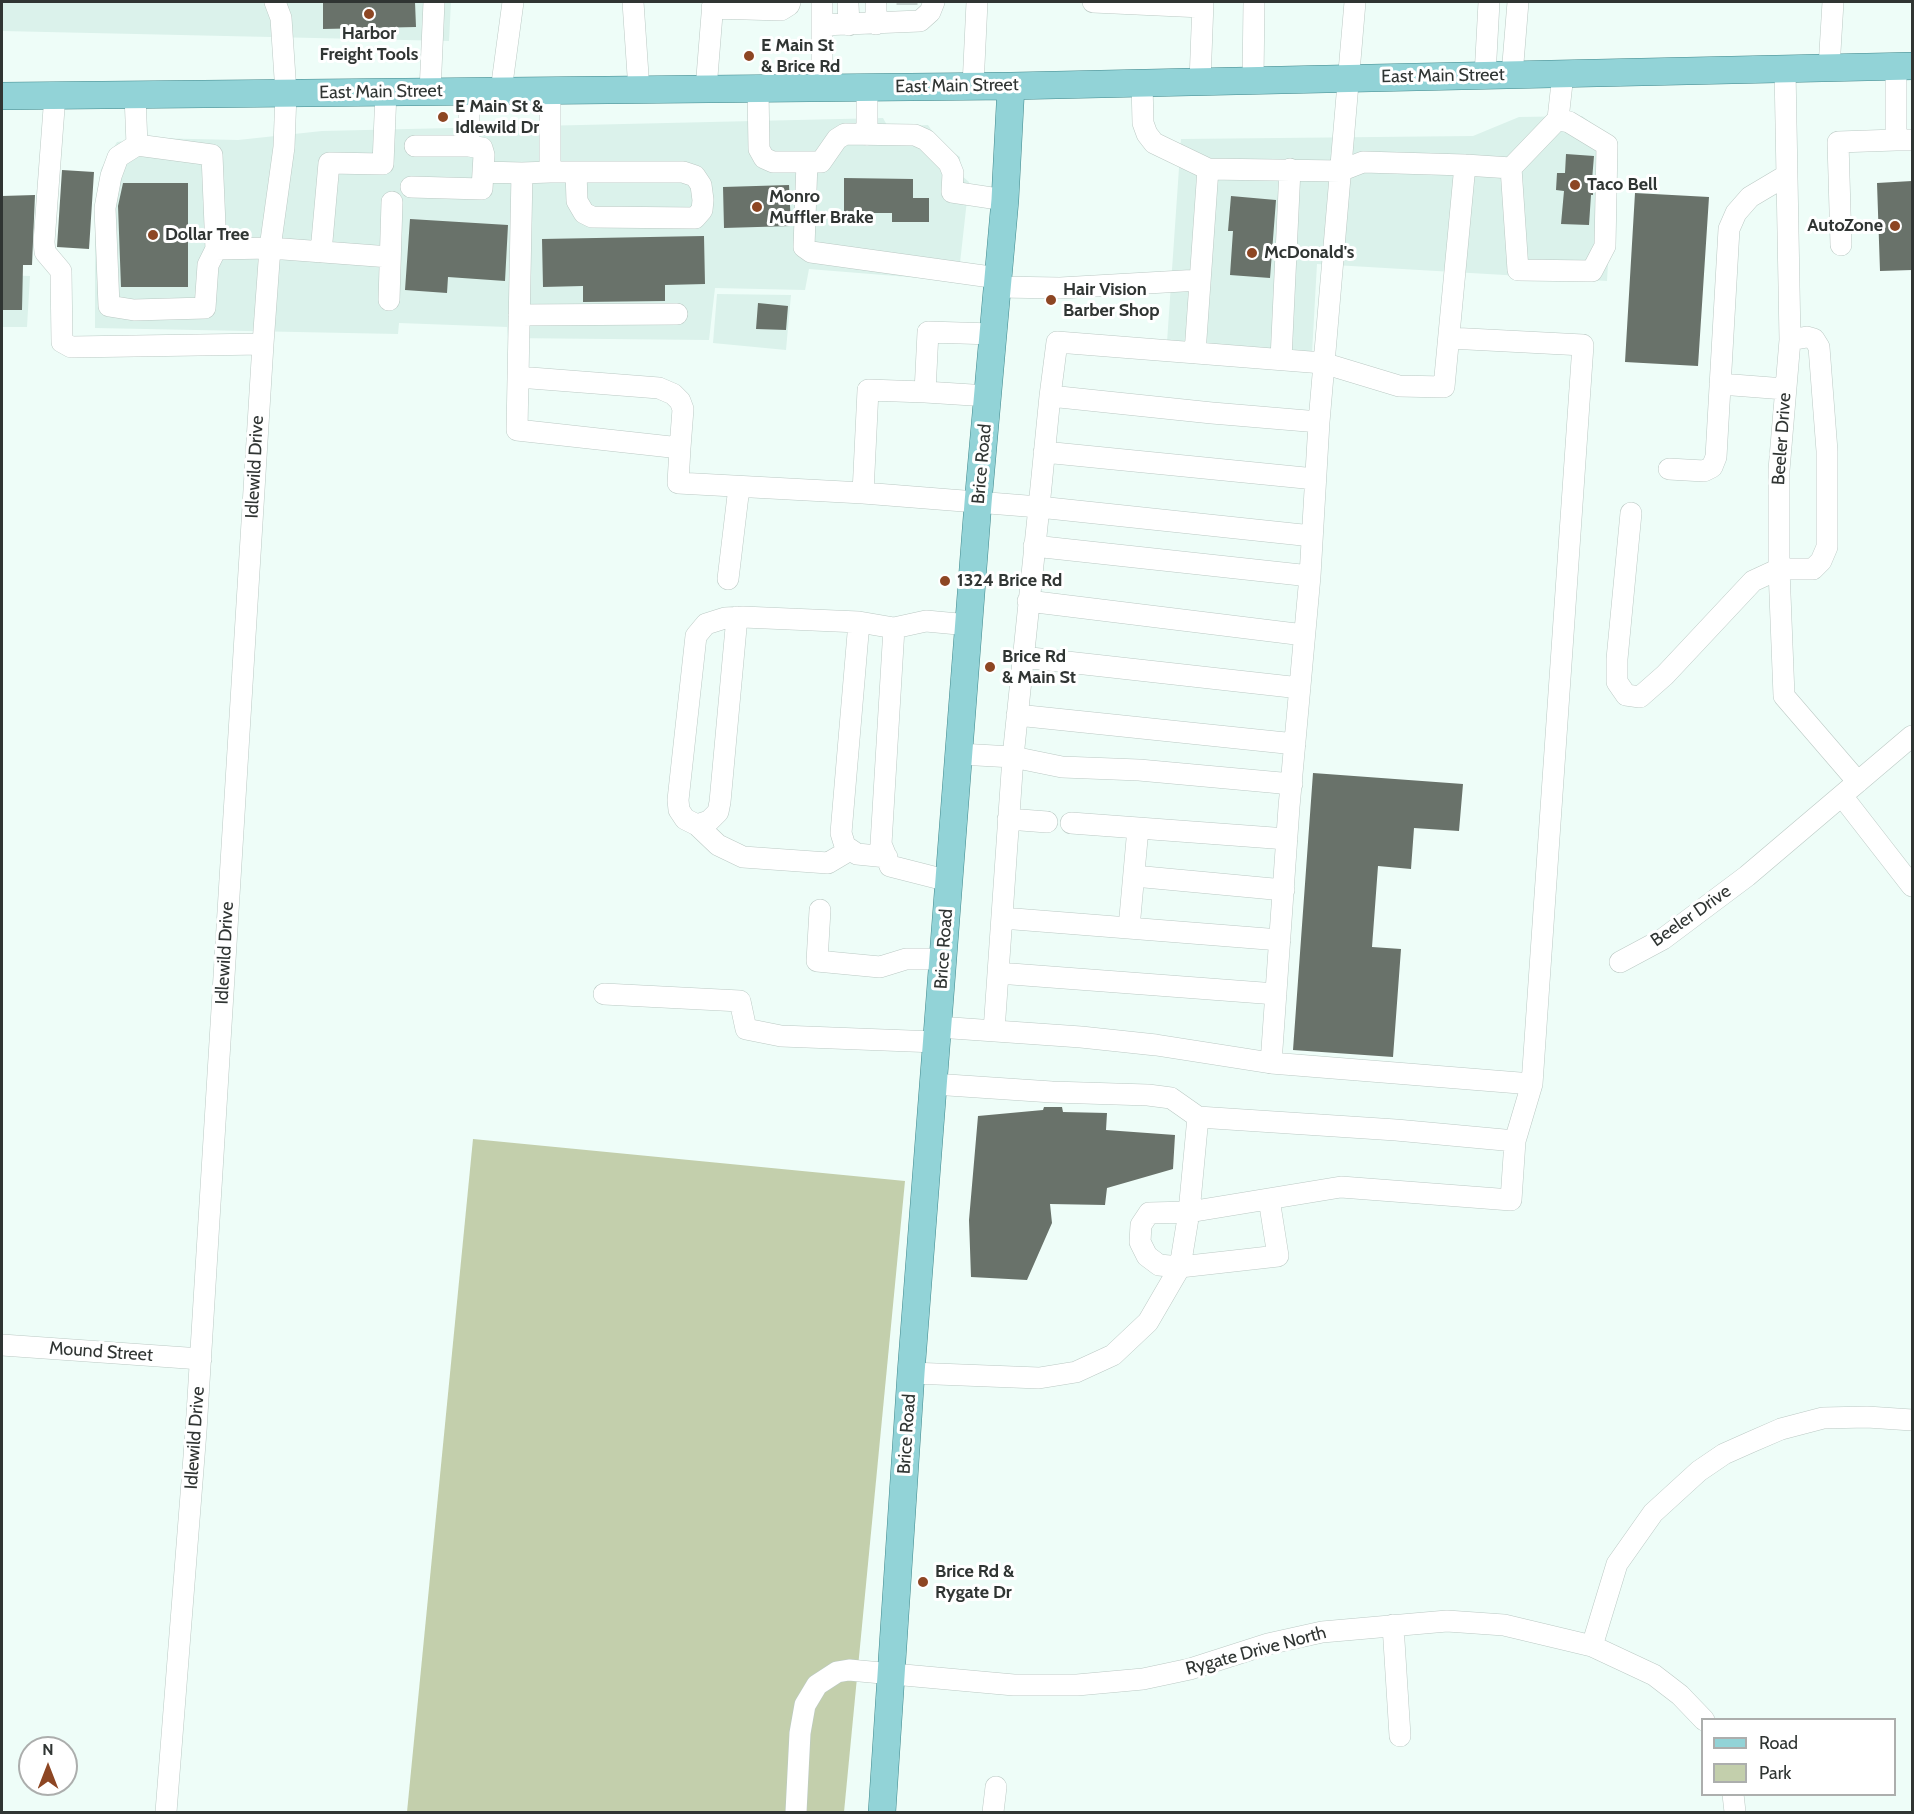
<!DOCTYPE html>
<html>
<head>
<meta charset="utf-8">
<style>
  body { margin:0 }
  #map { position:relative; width:1914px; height:1814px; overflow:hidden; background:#eefdf8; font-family:Cabin,sans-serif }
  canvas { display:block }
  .frame { position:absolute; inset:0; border:3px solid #303533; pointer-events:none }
  .legend { position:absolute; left:1701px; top:1718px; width:195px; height:78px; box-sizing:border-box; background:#fff; border:2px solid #acaead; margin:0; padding:8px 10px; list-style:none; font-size:18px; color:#303533 }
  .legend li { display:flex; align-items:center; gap:12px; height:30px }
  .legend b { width:30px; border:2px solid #acaead }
  .north { position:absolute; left:18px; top:1736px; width:60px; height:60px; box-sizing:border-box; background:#fff; border:2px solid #acaead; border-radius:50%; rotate:0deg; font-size:16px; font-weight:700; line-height:24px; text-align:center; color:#303533 }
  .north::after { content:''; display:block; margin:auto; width:21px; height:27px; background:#8d4623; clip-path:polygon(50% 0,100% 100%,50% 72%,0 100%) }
</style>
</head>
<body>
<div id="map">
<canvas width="1914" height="1814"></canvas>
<div class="frame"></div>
<ul class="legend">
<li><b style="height:8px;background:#92d3d7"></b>Road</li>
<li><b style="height:16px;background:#c3cfac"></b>Park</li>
</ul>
<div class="north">N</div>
</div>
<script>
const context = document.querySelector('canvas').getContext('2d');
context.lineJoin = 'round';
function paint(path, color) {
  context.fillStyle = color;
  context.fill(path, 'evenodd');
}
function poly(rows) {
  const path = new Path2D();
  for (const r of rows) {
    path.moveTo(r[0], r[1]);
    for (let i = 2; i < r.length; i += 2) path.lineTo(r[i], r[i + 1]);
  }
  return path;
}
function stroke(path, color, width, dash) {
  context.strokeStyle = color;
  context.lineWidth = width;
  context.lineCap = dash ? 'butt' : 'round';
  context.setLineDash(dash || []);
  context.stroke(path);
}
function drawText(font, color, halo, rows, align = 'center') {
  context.font = font + ' Cabin,sans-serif';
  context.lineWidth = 6;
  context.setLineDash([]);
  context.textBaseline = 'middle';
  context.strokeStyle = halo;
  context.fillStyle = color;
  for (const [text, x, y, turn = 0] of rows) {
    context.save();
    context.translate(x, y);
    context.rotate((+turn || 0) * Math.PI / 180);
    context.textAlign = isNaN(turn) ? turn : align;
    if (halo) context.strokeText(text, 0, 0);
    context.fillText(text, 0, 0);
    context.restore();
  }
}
paint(poly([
  [2,2,451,2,449,41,2,31],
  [1582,116,1615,141,1607,281,1317,264,1312,353,1167,342,1181,139,1473,136,1519,117],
  [883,118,888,127,928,125,941,144,960,157,961,175,969,182,958,281,809,269,805,290,715,288,709,340,508,338,507,327,399,323,398,334,95,328,95,210,101,169,117,142,149,138,238,140,322,131],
  [2,275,30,276,27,327,2,327],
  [717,294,791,295,786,350,713,343]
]), '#dbf2eb');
paint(poly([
  [473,1139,905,1181,844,1812,407,1812]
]), '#c3cfac');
paint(poly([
  [323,2,415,2,416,27,323,29],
  [1566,154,1594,156,1592,180,1594,180,1593,185,1593,195,1591,195,1589,225,1561,224,1564,191,1556,190,1557,173,1565,173],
  [62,170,94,172,89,249,57,247],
  [844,178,913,179,913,198,929,198,929,222,892,222,892,213,844,213],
  [1912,181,1912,270,1880,271,1877,183],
  [123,183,188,183,188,287,121,287,118,206],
  [789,185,791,226,724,228,723,187],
  [1635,193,1709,197,1698,366,1625,362],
  [35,195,32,265,23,265,22,310,2,310,2,196],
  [1231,196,1276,200,1270,278,1230,275,1233,231,1228,231],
  [410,219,508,225,505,281,448,277,447,293,405,290],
  [704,236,705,284,665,285,665,301,583,302,583,286,543,287,542,239],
  [758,303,788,306,786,330,756,329],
  [1313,773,1463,784,1459,831,1414,828,1411,869,1378,866,1372,947,1401,949,1393,1057,1293,1050],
  [1044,1107,1062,1107,1063,1112,1107,1113,1106,1130,1175,1135,1173,1169,1107,1188,1105,1205,1050,1204,1052,1223,1027,1280,971,1277,969,1220,978,1116,1043,1110]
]), '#69726a');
stroke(poly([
  [907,5,907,2]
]), '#c8d5d1', 21, [21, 10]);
const minor = poly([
  [633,2,639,90],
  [822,2,822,25],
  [1093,2,1202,7],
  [848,4,849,25],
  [876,5,876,24],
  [712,8,781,10,789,5,790,2],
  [1896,67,1896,140,1912,140],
  [1829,68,1833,2],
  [1785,69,1790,340,1779,470,1779,569,1784,696,1858,782],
  [1512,75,1518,2],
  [1485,76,1489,2],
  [1253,80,1254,2],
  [1200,82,1203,2],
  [1142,83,1143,123,1147,134,1154,143,1208,169,1340,171,1363,162,1465,165,1511,168,1558,119,1563,74],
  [973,86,977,2],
  [867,87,867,135],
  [822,88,822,25,920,21,930,12,934,2],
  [706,89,713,2],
  [758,89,759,149,764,158,773,162,821,162,837,139,845,134,915,135,926,140,949,163,953,173,952,192,1005,200],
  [469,91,469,146,482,148,484,155,483,172],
  [501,91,513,2],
  [550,91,550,172,522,173,517,430,680,448,678,483,863,493,1039,507,1013,757,1062,767,1139,770,1292,784],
  [430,92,434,2],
  [55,95,44,242,45,252,61,271,62,342,71,347,263,344],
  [135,95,137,145,118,157,111,176,105,208,109,306,134,310,205,308,208,265,216,249,270,248,390,257],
  [137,145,212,155,216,249],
  [415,146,469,146],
  [807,162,804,247,811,252,998,278],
  [1511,168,1518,270,1592,271,1605,246,1607,145,1569,122,1558,119],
  [550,172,683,172,695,176,701,185,703,200,702,210,695,218,592,217,584,213,577,201,576,172],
  [411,187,482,189,483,172,522,173],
  [1841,245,1838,142,1896,140],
  [321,252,329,163,383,164,386,92],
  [998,287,1060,288,1200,280],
  [389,300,392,202],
  [519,315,677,314],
  [1449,338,1583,345,1532,1084],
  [1195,353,1208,169],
  [1281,359,1290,169],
  [518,377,659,388,673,394,680,401,683,409,680,448],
  [1720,384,1785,389],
  [925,392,988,396],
  [1050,396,1057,342,1323,363,1399,386,1444,387,1465,165],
  [1044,452,1315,479],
  [1669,469,1704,471,1712,467,1716,457,1729,229,1736,213,1750,197,1787,175],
  [863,493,868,390,925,392,928,332,993,334],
  [1631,513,1617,659,1617,682,1626,695,1640,697,1665,675,1753,581,1779,569,1813,569,1821,561,1827,547,1827,451,1819,347,1814,339,1807,337,1790,340],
  [1312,536,1039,507,1050,396,1212,413,1319,422],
  [1034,546,1310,576],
  [728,579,739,487],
  [1028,601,1304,635],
  [737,617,720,802,718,812,709,821,697,825,685,819,679,810,678,800,696,636,706,624,725,618,743,617,859,622,894,628],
  [859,622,841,833,845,846,857,854,887,857],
  [1022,657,1300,688],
  [1017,715,1295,744],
  [959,754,1013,757,994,1031],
  [1842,796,1912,886],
  [1008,819,1047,822],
  [1071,823,1287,839],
  [697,825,718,845,743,857,828,863,850,850],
  [1134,876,1284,890],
  [949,881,890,866,881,844,894,628,926,621,969,625],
  [820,910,817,961,880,967,906,959,943,959],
  [1002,918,1280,940],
  [1129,928,1138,828],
  [1620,962,1663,939,1747,876,1912,736],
  [998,973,1276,994],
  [604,994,740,1001,746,1029,781,1036,936,1042],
  [938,1027,1081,1037,1156,1045,1271,1063,1289,807,1310,576,1319,422,1355,2],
  [933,1084,1052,1092,1148,1095,1171,1098,1198,1117,1396,1130,1515,1141],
  [1198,1117,1189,1212,1341,1187,1511,1200,1515,1141,1532,1084,1271,1063],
  [1189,1212,1180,1267,1159,1265,1147,1256,1140,1242,1141,1225,1149,1213,1189,1212],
  [2,1345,201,1359],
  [911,1373,1039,1378,1076,1372,1113,1355,1148,1322,1180,1267,1278,1256,1269,1199],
  [1393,1625,1400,1736],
  [1592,1646,1617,1564,1653,1513,1699,1471,1724,1454,1751,1442,1781,1429,1823,1418,1867,1417,1912,1420],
  [1733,1794,1735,1812],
  [166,1812,196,1431,263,344,270,248,284,147,286,93,281,18,275,2],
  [796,1812,800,1733,805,1705,817,1685,837,1672,849,1670,1014,1685,1077,1685,1143,1679,1190,1669,1268,1644,1322,1632,1447,1621,1504,1625,1592,1646,1654,1675,1680,1695,1704,1720],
  [993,1812,996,1787]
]);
const major = poly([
  [2,96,1011,86,1912,66],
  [882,1812,911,1373,978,503,1005,200,1011,86]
]);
stroke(minor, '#bbc9c4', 22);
stroke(major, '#41888c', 28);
stroke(minor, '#fff', 21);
stroke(major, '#92d3d7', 27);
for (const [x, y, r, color] of [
  [369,14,6,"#8d4623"],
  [749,56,6,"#8d4623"],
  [443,117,6,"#8d4623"],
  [1575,185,6,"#8d4623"],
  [757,207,6,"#8d4623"],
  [1895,226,6,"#8d4623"],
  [153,235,6,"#8d4623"],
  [1252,253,6,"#8d4623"],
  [1051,300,6,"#8d4623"],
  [945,581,6,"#8d4623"],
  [990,667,6,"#8d4623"],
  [923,1582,6,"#8d4623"]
]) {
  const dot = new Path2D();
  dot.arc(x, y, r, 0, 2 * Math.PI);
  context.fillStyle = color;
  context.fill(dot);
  stroke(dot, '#fff', 2);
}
drawText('bold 18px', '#303533', '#fff', [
  ["Harbor",369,34,"center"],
  ["Freight Tools",369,55,"center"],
  ["E Main St",761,46],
  ["& Brice Rd",761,67],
  ["E Main St &",455,107],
  ["Idlewild Dr",455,128],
  ["Taco Bell",1587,185],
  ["Monro",769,197],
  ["Muffler Brake",769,218],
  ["AutoZone",1883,226,"right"],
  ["Dollar Tree",165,235],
  ["McDonald's",1264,253],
  ["Hair Vision",1063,290],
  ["Barber Shop",1063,311],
  ["1324 Brice Rd",957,581],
  ["Brice Rd",1002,657],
  ["& Main St",1002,678],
  ["Brice Rd &",935,1572],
  ["Rygate Dr",935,1593]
], 'left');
drawText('18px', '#303533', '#fff', [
  ["East Main Street",1443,76,-1],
  ["East Main Street",957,86,-1],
  ["East Main Street",381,92,-1],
  ["Beeler Drive",1782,439,-86],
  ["Brice Road",982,464,-85],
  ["Idlewild Drive",255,467,-87],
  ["Beeler Drive",1691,916,-35],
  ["Brice Road",944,949,-86],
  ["Idlewild Drive",225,953,-87],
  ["Mound Street",101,1352,4],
  ["Brice Road",907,1434,-86],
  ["Idlewild Drive",195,1438,-86],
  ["Rygate Drive North",1256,1651,-15]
]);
</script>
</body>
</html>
